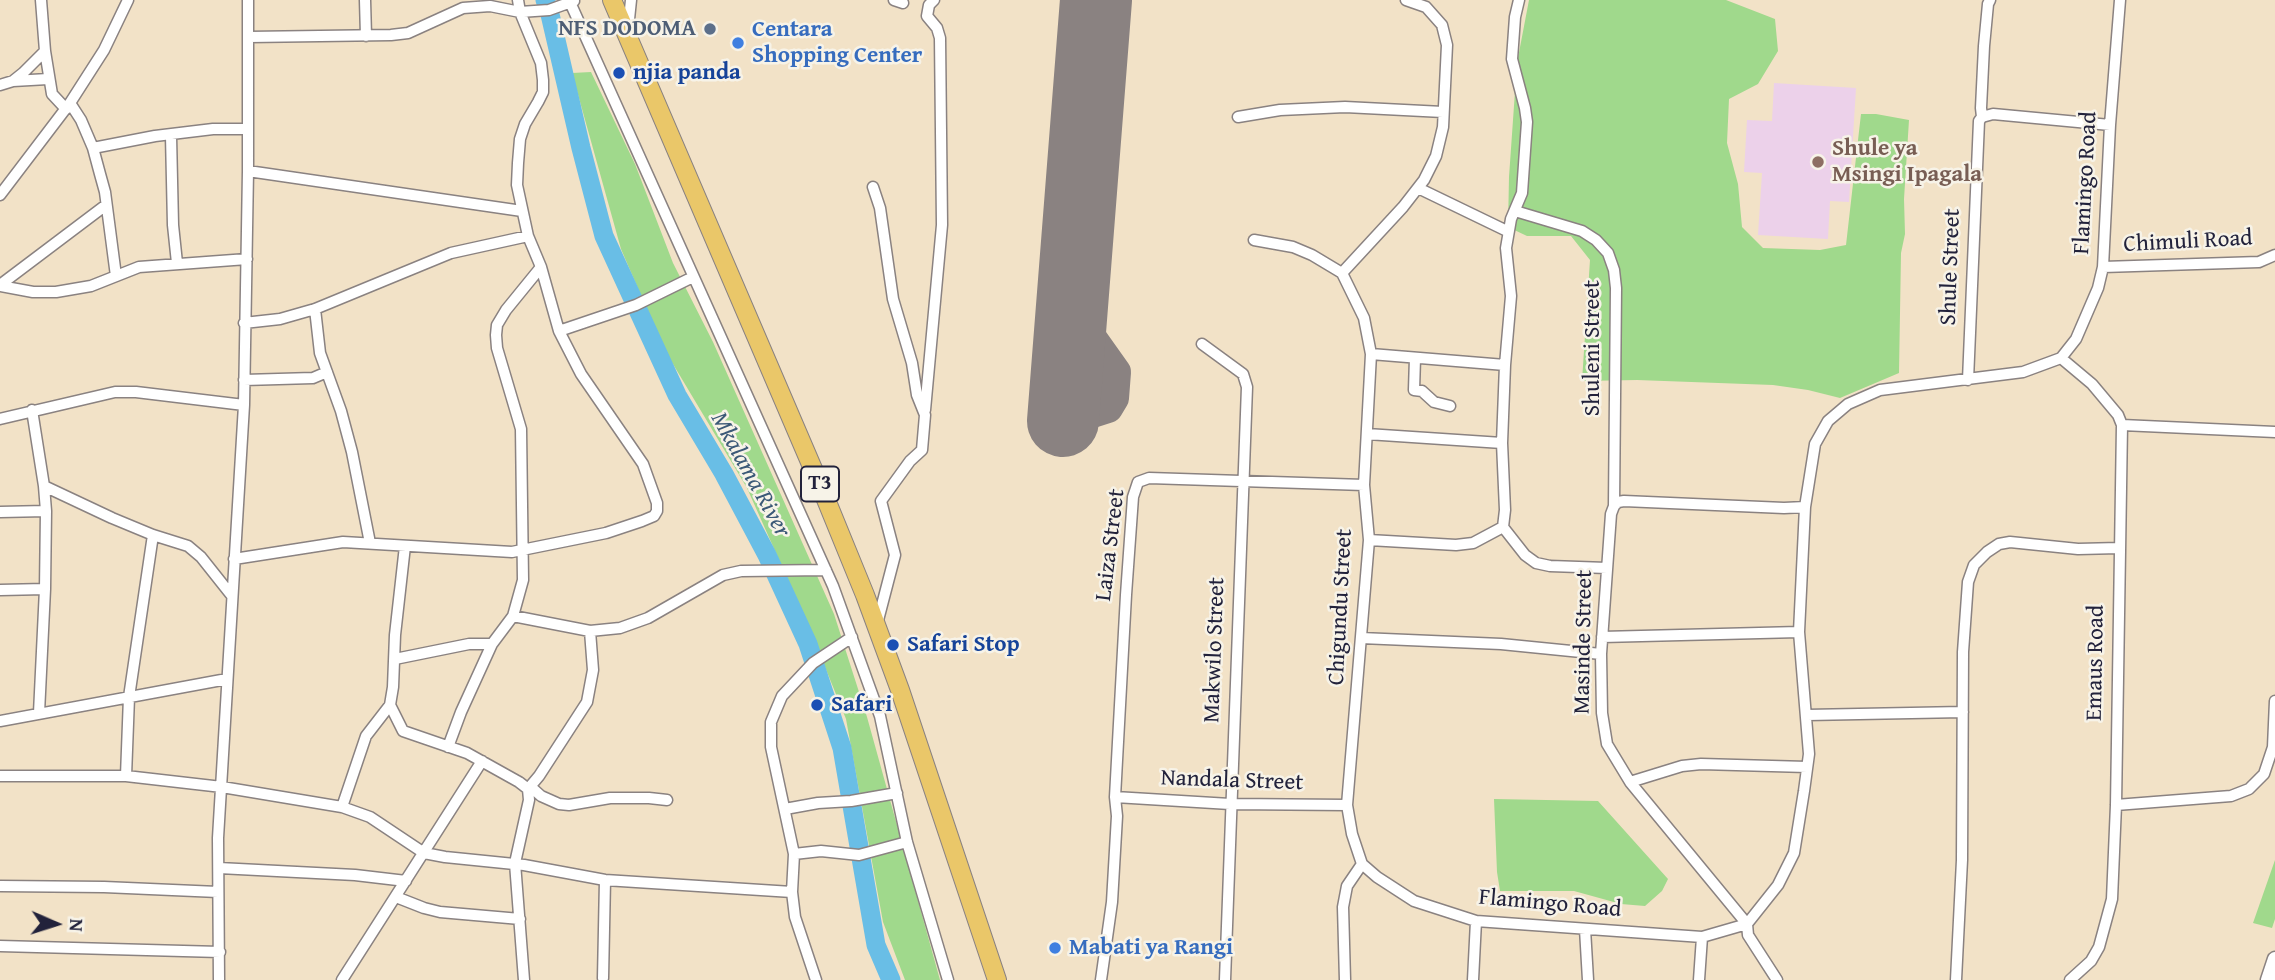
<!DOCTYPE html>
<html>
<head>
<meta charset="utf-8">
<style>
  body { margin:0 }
  #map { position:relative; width:2275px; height:980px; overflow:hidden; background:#f2e2c7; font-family:"Gentium Book Plus",serif }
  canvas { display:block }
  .north { position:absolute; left:21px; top:889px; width:70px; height:70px; -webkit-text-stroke:5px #f7f3e8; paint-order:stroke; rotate:93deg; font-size:19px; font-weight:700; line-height:28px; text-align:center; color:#22223b }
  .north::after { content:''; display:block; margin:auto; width:24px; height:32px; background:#22223b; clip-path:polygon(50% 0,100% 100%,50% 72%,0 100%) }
</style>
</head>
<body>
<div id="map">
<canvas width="2275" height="980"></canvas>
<div class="north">N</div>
</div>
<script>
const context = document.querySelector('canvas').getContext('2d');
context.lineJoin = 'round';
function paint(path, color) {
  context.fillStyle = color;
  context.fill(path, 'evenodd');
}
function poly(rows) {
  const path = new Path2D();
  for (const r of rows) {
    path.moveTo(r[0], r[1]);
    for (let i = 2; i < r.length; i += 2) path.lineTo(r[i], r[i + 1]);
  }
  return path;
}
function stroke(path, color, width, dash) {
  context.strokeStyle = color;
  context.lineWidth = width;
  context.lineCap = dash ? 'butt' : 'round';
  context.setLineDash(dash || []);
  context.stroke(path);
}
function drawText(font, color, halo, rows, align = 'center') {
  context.font = font + ' "Gentium Book Plus",serif';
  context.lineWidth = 5;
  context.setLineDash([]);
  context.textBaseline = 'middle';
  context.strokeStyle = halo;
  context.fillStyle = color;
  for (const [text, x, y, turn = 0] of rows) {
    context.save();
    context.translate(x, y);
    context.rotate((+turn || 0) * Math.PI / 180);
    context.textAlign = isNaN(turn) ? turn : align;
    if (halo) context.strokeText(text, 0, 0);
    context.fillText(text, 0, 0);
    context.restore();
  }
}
paint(poly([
  [1774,83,1856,88,1849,202,1830,201,1828,239,1758,235,1762,173,1744,172,1747,120,1772,121]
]), '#ecd1ea');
paint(poly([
  [1529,0,1726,0,1775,19,1778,51,1758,84,1729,99,1727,143,1738,184,1742,227,1763,248,1820,250,1846,245,1861,114,1876,114,1909,120,1904,199,1905,234,1901,253,1899,373,1840,398,1808,390,1773,385,1637,380,1582,381,1590,260,1571,236,1527,236,1508,227,1509,177,1517,63],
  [591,72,635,164,673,263,713,342,834,614,867,717,940,980,905,980,883,922,846,719,808,625,747,488,664,349,621,249,572,73],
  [1494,799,1598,801,1668,879,1662,891,1645,906,1621,904,1574,891,1500,891,1497,872],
  [2275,860,2275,919,2272,928,2253,923]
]), '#a0d98c');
stroke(poly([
  [545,0,549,10,581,148,604,236,677,395,724,474,767,555,808,644,842,748,876,945,891,980]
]), '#69bee6', 19);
stroke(poly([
  [1064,417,1080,417,1108,408,1114,398,1116,372,1072,310]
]), '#8a8281', 30);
stroke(poly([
  [1063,421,1096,0]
]), '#8a8281', 72);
const minor = poly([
  [365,0,366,36],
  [569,0,833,586,880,716,907,842,948,980],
  [894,0,903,3],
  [628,29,631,0],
  [249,37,391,35,408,33,463,8,490,6,520,12,549,10,574,1],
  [45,51,52,94,66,109],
  [13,81,48,79],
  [0,85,13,81,23,73,45,51,41,0],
  [70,103,81,120,93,148,100,174,105,192,116,276],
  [1238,117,1280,110,1345,107,1443,112],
  [1982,117,1981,108,1984,46,1988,4,1990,0],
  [171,136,173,225,177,263],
  [93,148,155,136,213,129,248,129],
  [248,171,522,211],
  [873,187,880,208,893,299,912,363,917,395,925,415,922,450,910,461,881,501,895,555,877,624],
  [1418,188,1507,231],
  [0,195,70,103,104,50,128,0],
  [1515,211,1582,231,1596,240,1608,253,1614,270,1616,288,1614,506],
  [1254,240,1293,247,1312,255,1342,273,1364,318,1371,354,1364,485,1369,540,1347,805,1352,834,1362,864],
  [2103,267,2259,262,2275,255],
  [1342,273,1403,207,1424,180,1436,156,1443,127,1447,45,1442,25,1426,7,1406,0],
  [0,285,106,205],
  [0,286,33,292,56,292,91,286,139,267,247,259],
  [315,309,320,353,341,411,352,452,370,543],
  [244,323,280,319,315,309,451,253,528,236],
  [559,331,636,305,693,277],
  [1202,344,1243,374,1247,387,1225,980],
  [1371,354,1505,365],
  [1415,358,1414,390,1422,391,1434,402,1450,406],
  [2061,358,2092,384,2118,415,2122,425,2116,805,2112,899,2099,947,2091,961,2070,980],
  [2061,358,2076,339,2098,288,2103,267,2110,125,2120,0],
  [244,380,313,378,327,372],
  [1968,380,1979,121,1982,117,1993,114,2110,125],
  [32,410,44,486,46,511,45,589,39,713],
  [925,410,942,225,940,38,937,28,927,16,929,5,934,0],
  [0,419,115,392,136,392,244,405],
  [2122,425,2275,432],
  [1367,434,1502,443],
  [44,486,112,518,153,535,188,546,201,557,232,596],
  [0,512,46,511],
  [1503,527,1505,510,1502,443,1505,365,1511,296,1506,248,1511,219,1522,193,1527,122,1525,108,1512,59,1515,17,1519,0],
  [1503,527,1525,555,1536,563,1550,566,1607,568],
  [1369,540,1456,545,1473,543,1503,527],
  [234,559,343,542,512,552,606,533,642,521,654,516,657,511,657,503,643,464,581,374,559,331,541,267,528,236,517,185,518,163,520,139,525,124,538,102,543,92,543,80,541,63,520,12,518,0],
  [0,590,45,589],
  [513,616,590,631,620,628,648,618,723,575,741,571,826,570],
  [1602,637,1799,632],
  [1361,638,1501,644,1601,654],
  [395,659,469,644,492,644],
  [390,705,403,731,467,753,519,782,528,789,529,800,515,863,524,980],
  [1807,715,1963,712],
  [0,721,227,679],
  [448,747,461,712,492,644,513,616,523,580,521,429,497,348,496,335,497,325,506,310,541,267],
  [0,776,126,776,222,787,342,807,370,817,424,853,445,857,524,865,605,880,792,892],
  [126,776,129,697,153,535],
  [1630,782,1682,766,1701,764,1807,767],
  [531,787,541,796,559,804,569,805,610,798,649,798,667,800],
  [528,789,539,776,587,702,593,670,590,631],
  [1115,797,1230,804,1347,805],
  [2116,805,2231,796,2249,789,2264,774,2273,747,2275,701],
  [342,807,366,736,390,705,393,687,395,635,405,546],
  [785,809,818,803,851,801,897,793],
  [794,854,821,851,859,855,907,842],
  [1362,864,1377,877,1414,901,1476,921,1702,937,1747,924,1630,782,1607,744,1602,713,1601,654,1611,514,1614,506,1618,502,1624,501,1784,508,1805,507],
  [219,868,355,875,406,881],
  [0,886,104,887,218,892],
  [396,897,424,908,440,912,520,919],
  [1585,929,1588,980],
  [0,946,220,952],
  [603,978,605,880],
  [219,980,218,838,244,405,248,171,248,0],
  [342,980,482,761],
  [816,980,795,917,792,892,794,854,771,747,771,722,782,696,813,663,852,637],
  [1101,980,1112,902,1117,816,1115,797,1126,595,1133,497,1138,482,1149,478,1364,485],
  [1345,980,1343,907,1347,886,1362,864],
  [1473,980,1476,921],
  [1699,980,1702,937],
  [1777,980,1748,935,1747,924,1778,885,1794,853,1804,791,1809,754,1799,632,1805,507,1815,444,1828,421,1848,404,1880,390,2023,372,2061,358],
  [1956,980,1962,860,1963,652,1968,582,1974,565,1987,552,1999,544,2010,542,2078,549,2119,548]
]);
const tertiary = poly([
  [2268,980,2275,959]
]);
const trunk = poly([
  [612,0,825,497,865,595,900,690,997,980]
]);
stroke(minor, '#8a8281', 13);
stroke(tertiary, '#8a8281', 17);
stroke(trunk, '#8a8281', 20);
stroke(minor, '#fff', 10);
stroke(tertiary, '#fff', 14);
stroke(trunk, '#eac769', 18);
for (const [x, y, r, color] of [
  [710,29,7,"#5c6f8a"],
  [738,43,7,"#3f7fe0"],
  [619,73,7,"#1a4fb4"],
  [1818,162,7,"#8d6e63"],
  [893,645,7,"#1a4fb4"],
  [817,705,7,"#1a4fb4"],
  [1055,948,7,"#3f7fe0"]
]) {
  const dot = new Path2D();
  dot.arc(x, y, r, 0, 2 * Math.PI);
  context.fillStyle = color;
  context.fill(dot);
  stroke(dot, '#f7f3e8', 2.5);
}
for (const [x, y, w] of [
  [820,484,38]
]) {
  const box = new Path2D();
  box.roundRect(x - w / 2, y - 17.5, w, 35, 5);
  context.fillStyle = '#f7f3e8';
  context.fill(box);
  stroke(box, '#22223b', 2);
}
drawText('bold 21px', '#22223b', null, [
  ["T3",820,484]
]);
drawText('bold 23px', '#4e5e75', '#f7f3e8', [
  ["NFS DODOMA",696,29]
], 'right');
drawText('bold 23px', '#366cbe', '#f7f3e8', [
  ["Centara",752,30],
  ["Shopping Center",752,56],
  ["Mabati ya Rangi",1069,948]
], 'left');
drawText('bold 23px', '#164399', '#f7f3e8', [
  ["njia panda",633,73],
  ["Safari Stop",907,645],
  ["Safari",831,705]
], 'left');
drawText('bold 23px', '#785e54', '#f7f3e8', [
  ["Shule ya",1832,149],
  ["Msingi Ipagala",1832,175]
], 'left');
drawText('23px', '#22223b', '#f7f3e8', [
  ["Flamingo Road",2086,183,-87],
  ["Chimuli Road",2188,242,-3],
  ["Shule Street",1951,267,-88],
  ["Shuleni Street",1593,348,-90],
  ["Laiza Street",1111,545,-83],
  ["Chigundu Street",1341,607,-87],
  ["Masinde Street",1584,642,-89],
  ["Makwilo Street",1215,650,-88],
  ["Emaus Road",2096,663,-89],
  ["Nandala Street",1232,781,2],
  ["Flamingo Road",1550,904,5]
]);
drawText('italic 24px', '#3b5977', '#f7f3e8', [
  ["Mkalama River",750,475,61]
]);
</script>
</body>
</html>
